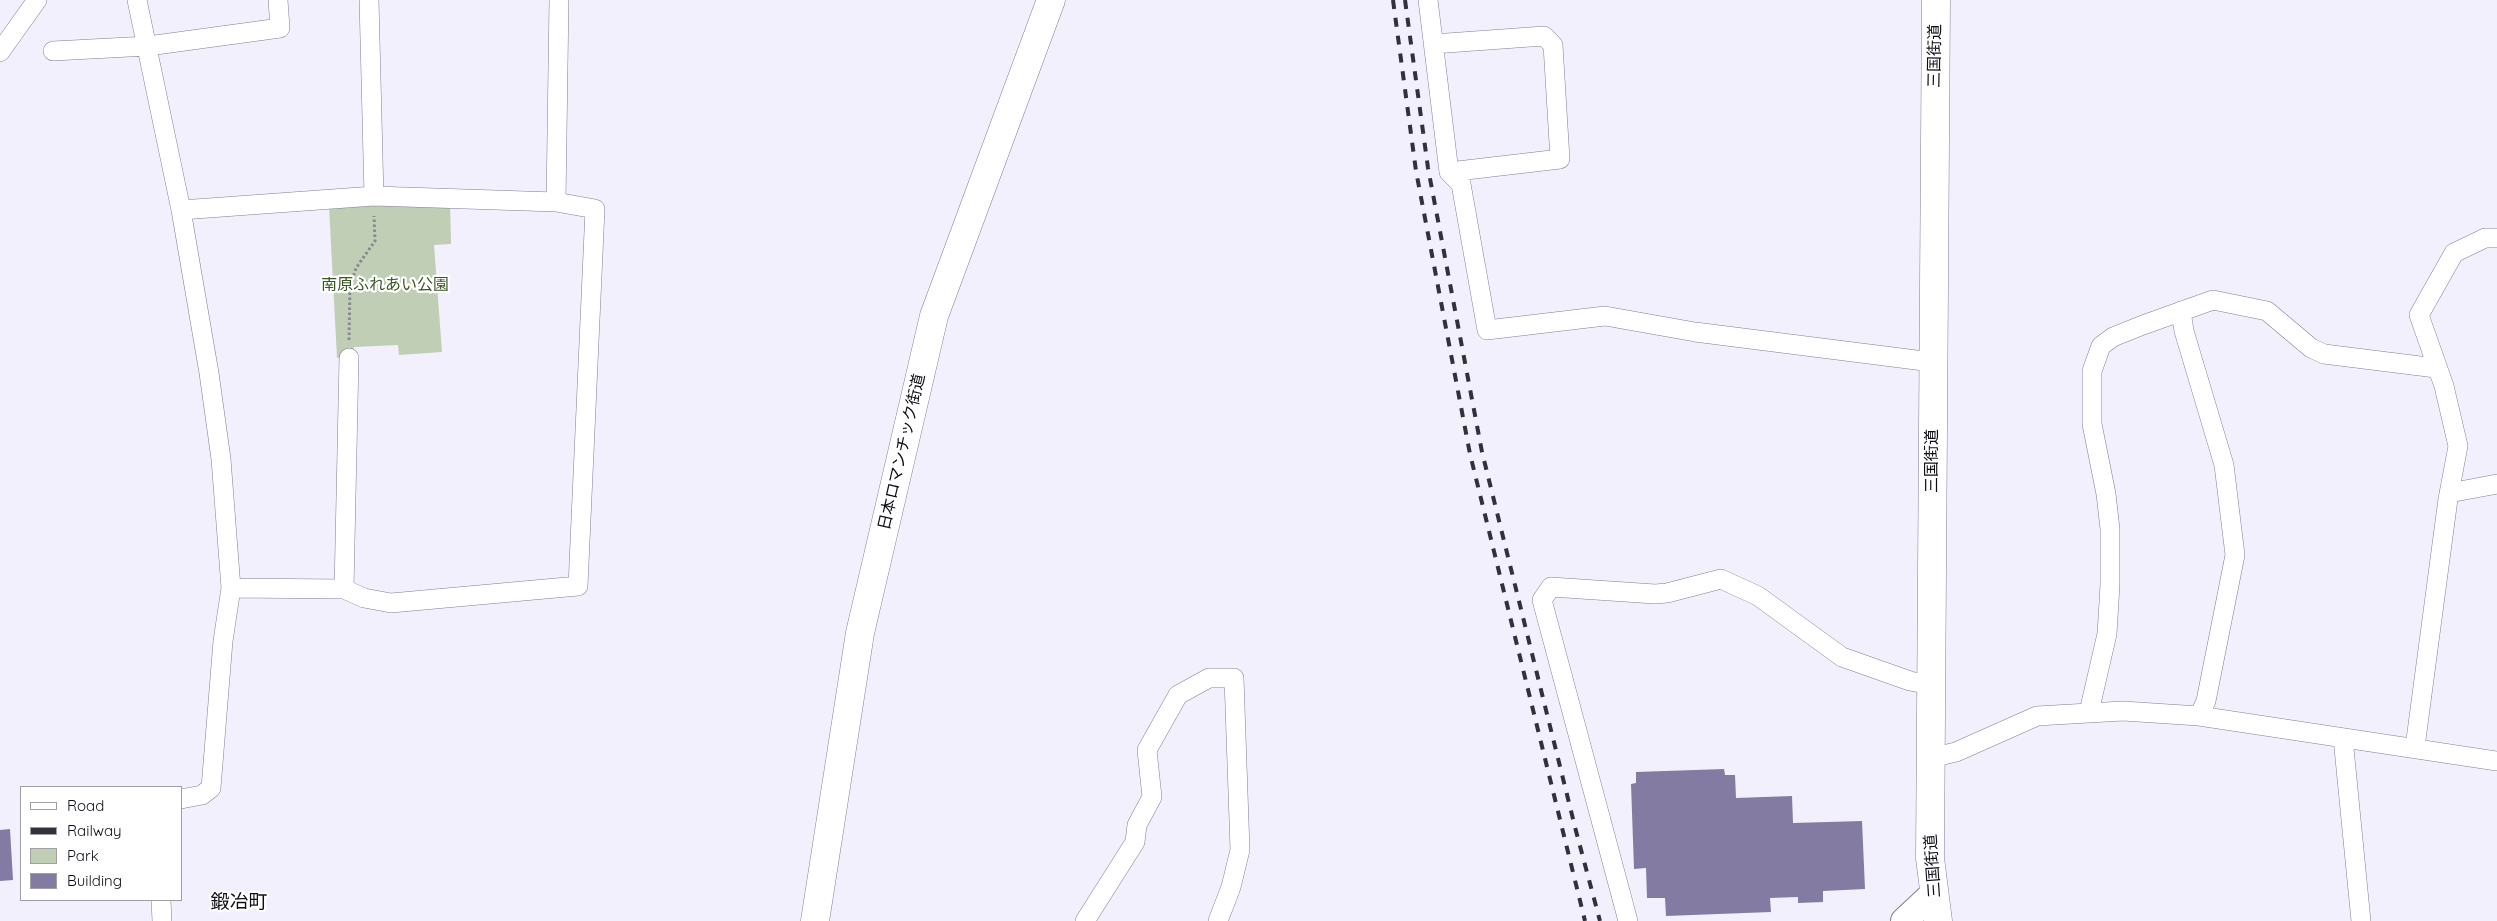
<!DOCTYPE html>
<html>
<head>
<meta charset="utf-8">
<style>
  body { margin:0 }
  #map { position:relative; width:2497px; height:921px; overflow:hidden; background:#f2f0fc; font-family:Quicksand,sans-serif }
  canvas { display:block }
  .legend { position:absolute; left:20px; top:786px; width:162px; height:115px; box-sizing:border-box; background:#fff; border:1px solid #9f9ea2; margin:0; padding:6px 9px; list-style:none; font-size:15px; color:#0e0c16 }
  .legend li { display:flex; align-items:center; gap:10px; height:25px }
  .legend b { width:25px; border:1px solid #9f9ea2 }
</style>
</head>
<body>
<div id="map">
<canvas width="2497" height="921"></canvas>
<ul class="legend">
<li><b style="height:6px;background:#fff"></b>Road</li>
<li><b style="height:6px;background:#32303a"></b>Railway</li>
<li><b style="height:14px;background:#bfceb5"></b>Park</li>
<li><b style="height:14px;background:#837ba1"></b>Building</li>
</ul>
</div>
<script>
const context = document.querySelector('canvas').getContext('2d');
context.lineJoin = 'round';
function paint(path, color) {
  context.fillStyle = color;
  context.fill(path, 'evenodd');
}
function poly(rows) {
  const path = new Path2D();
  for (const r of rows) {
    path.moveTo(r[0], r[1]);
    for (let i = 2; i < r.length; i += 2) path.lineTo(r[i], r[i + 1]);
  }
  return path;
}
function stroke(path, color, width, dash) {
  context.strokeStyle = color;
  context.lineWidth = width;
  context.lineCap = dash ? 'butt' : 'round';
  context.setLineDash(dash || []);
  context.stroke(path);
}
function drawText(font, color, halo, rows, align = 'center') {
  context.font = font + ' Quicksand,"Noto Sans JP",sans-serif';
  context.lineWidth = 4.5;
  context.setLineDash([]);
  context.textBaseline = 'middle';
  context.strokeStyle = halo;
  context.fillStyle = color;
  for (const [text, x, y, turn = 0] of rows) {
    context.save();
    context.translate(x, y);
    context.rotate((+turn || 0) * Math.PI / 180);
    context.textAlign = isNaN(turn) ? turn : align;
    if (halo) context.strokeText(text, 0, 0);
    context.fillText(text, 0, 0);
    context.restore();
  }
}
paint(poly([
  [450,201,451,244,434,245,442,352,399,355,398,345,354,347,353,358,337,358,329,206]
]), '#bfceb5');
paint(poly([
  [1724,769,1725,775,1735,775,1736,798,1792,796,1793,823,1862,821,1865,889,1823,891,1823,902,1798,903,1798,897,1770,898,1771,912,1666,916,1665,898,1647,898,1646,868,1634,869,1631,784,1636,783,1636,772],
  [10,829,13,880,0,881,0,830]
]), '#837ba1');
const street = poly([
  [137,0,181,210,209,373,221,459,231,588,223,641,211,788,202,795,181,799],
  [369,0,374,196],
  [1428,0,1449,172,1461,184,1487,330,1605,316,1695,332,1932,362],
  [1433,44,1544,36,1553,45,1560,159,1449,172],
  [53,51,148,46,280,28,278,0],
  [0,52,37,0],
  [556,202,559,0],
  [181,210,374,196,556,202,595,209,578,586,391,603,364,598,344,589,231,588],
  [2181,311,2184,331,2224,465,2235,555,2206,701,2199,716],
  [2449,493,2497,484],
  [344,589,349,358],
  [2089,712,2107,634,2110,585,2110,529,2106,494,2092,424,2092,371,2101,346,2113,337,2143,325,2213,300,2267,311,2311,348,2324,354,2436,368],
  [2343,738,2361,921],
  [2415,747,2448,499,2458,446,2444,386,2419,315,2454,253,2485,238,2497,238],
  [1930,758,1956,752,2037,716,2123,711,2199,716,2497,761],
  [161,900,162,921],
  [1085,921,1135,842,1137,825,1152,797,1147,750,1178,695,1209,678,1234,678,1240,850,1231,887,1218,921],
  [1628,921,1542,600,1551,587,1655,594,1667,593,1721,579,1758,596,1842,657,1910,681,1931,685]
]);
const secondary = poly([
  [1904,921,1934,893]
]);
const highway = poly([
  [1936,0,1930,858,1938,921],
  [815,921,860,633,934,316,1051,0]
]);
stroke(street, '#827d97', 20);
stroke(secondary, '#827d97', 28);
stroke(highway, '#827d97', 29);
stroke(poly([
  [349,340,350,286,356,268,375,241,374,216]
]), '#898792', 3, [2.5, 2.5]);
stroke(street, '#fff', 19);
stroke(secondary, '#fff', 26);
stroke(highway, '#fff', 28);
stroke(poly([
  [1393,0,1416,171,1470,454,1585,921],
  [1405,0,1428,168,1482,452,1576,831,1600,921]
]), '#32303a', 4, [9, 9]);
drawText('16px', '#0e0c16', '#fff', [
  ["三国街道",1935,56,-89],
  ["日本ロマンチック街道",902,452,-77],
  ["三国街道",1932,461,-90],
  ["三国街道",1933,866,-94]
]);
drawText('16px', '#3a5822', '#fff', [
  ["南原ふれあい公園",385,285]
]);
drawText('19px', '#0e0c16', '#fff', [
  ["鍛冶町",239,902]
]);
</script>
</body>
</html>
